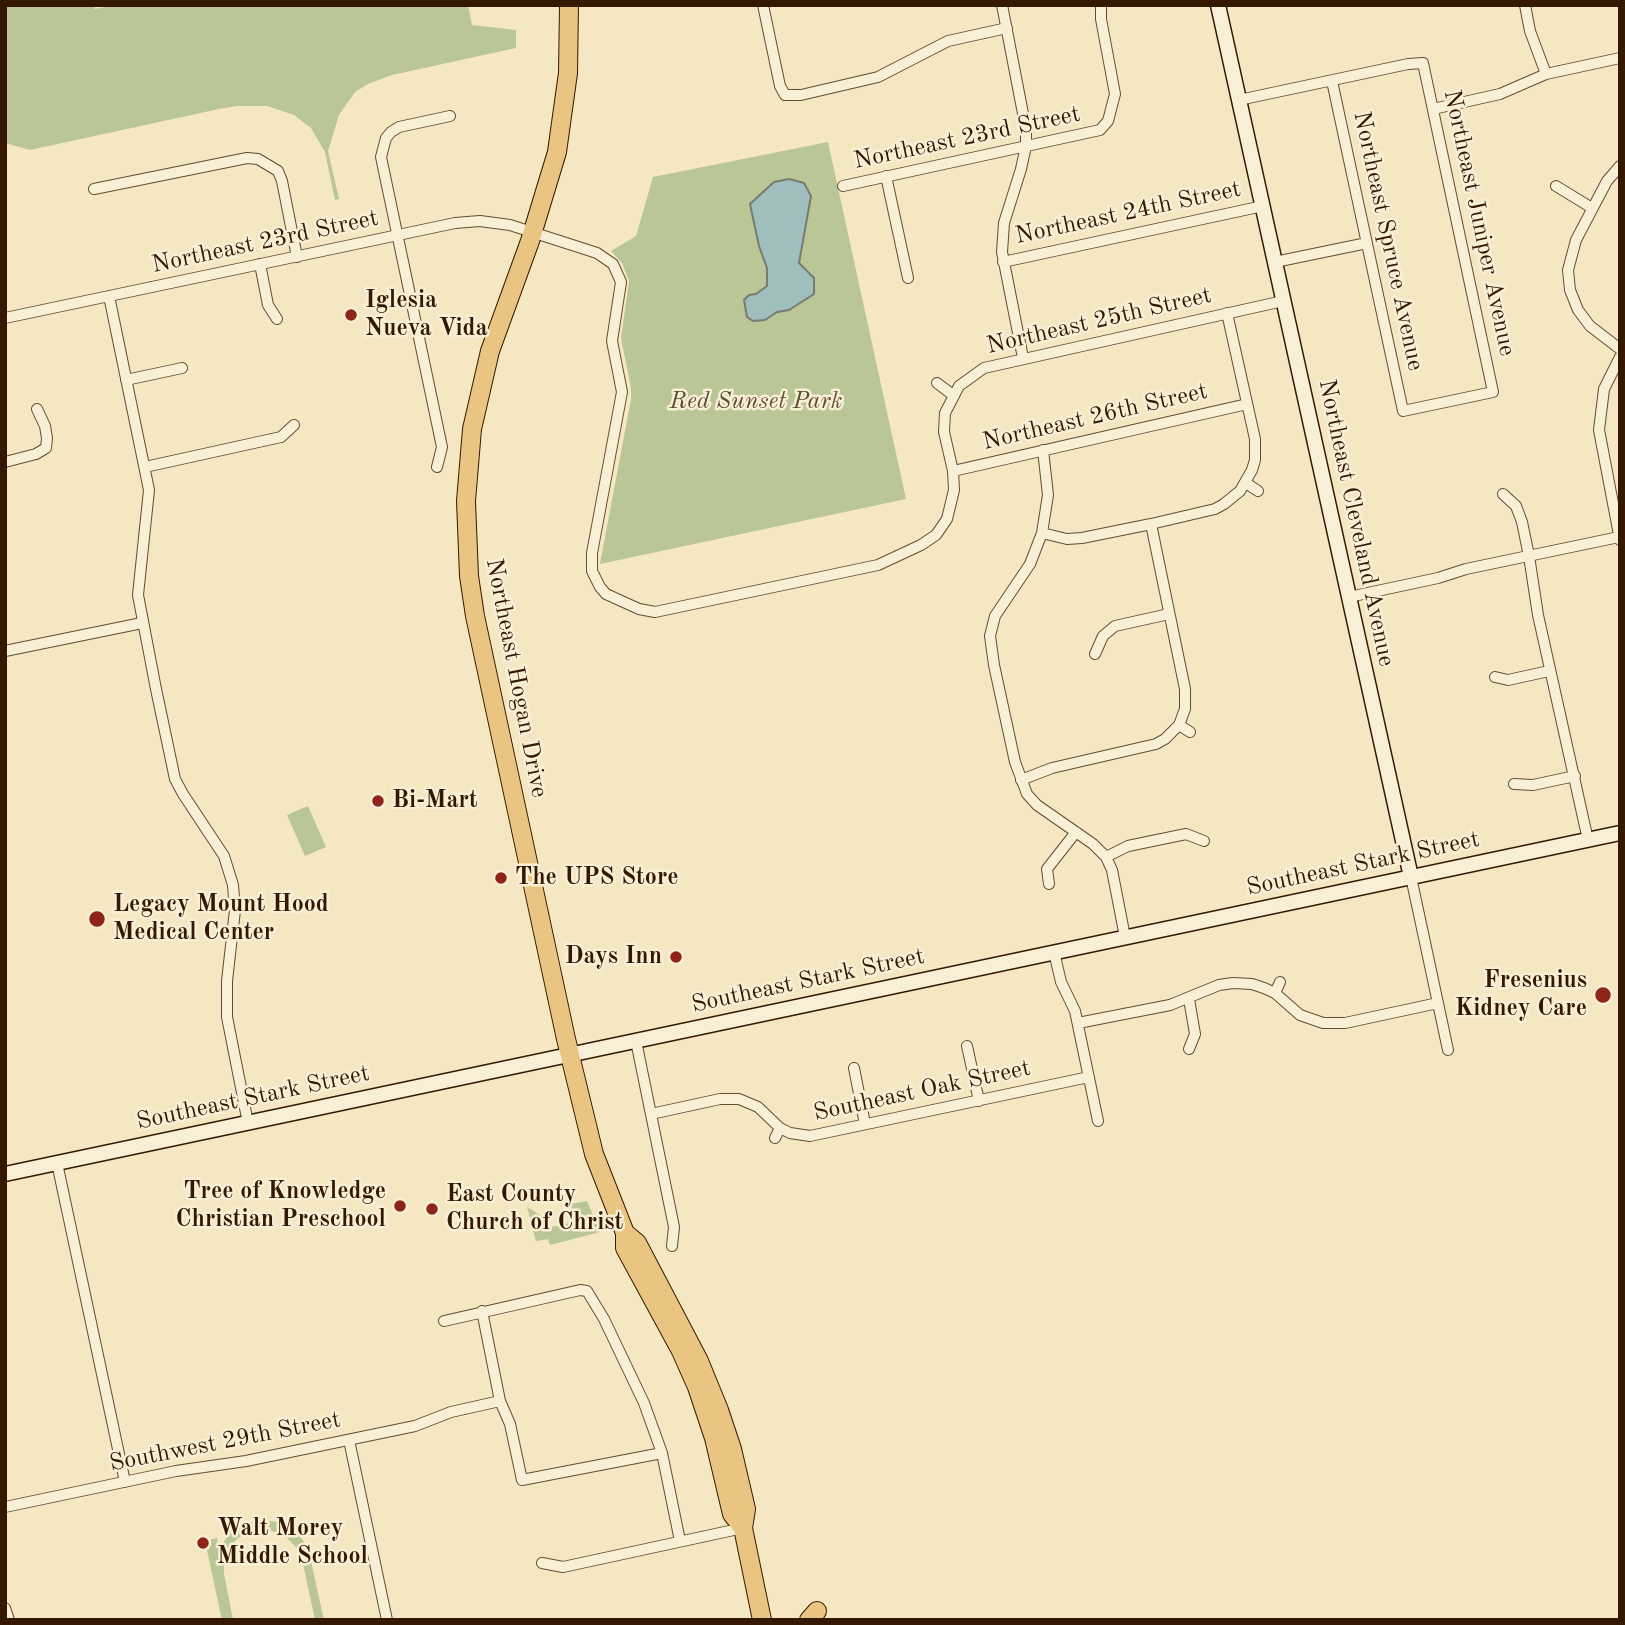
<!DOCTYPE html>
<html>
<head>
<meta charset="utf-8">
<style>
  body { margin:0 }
  #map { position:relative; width:1625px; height:1625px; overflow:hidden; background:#f5e7c2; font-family:"Old Standard TT",serif }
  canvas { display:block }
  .frame { position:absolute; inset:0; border:7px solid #351801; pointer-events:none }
</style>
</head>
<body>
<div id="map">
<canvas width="1625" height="1625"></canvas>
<div class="frame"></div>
</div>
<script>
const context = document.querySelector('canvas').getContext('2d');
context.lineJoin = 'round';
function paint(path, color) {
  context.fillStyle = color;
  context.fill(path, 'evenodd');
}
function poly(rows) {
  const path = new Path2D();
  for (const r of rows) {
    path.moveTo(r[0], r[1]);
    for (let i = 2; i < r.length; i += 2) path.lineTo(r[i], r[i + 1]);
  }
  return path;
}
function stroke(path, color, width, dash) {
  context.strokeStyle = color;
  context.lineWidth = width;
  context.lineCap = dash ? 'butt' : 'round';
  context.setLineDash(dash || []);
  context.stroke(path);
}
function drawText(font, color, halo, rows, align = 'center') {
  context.font = font + ' "Old Standard TT",serif';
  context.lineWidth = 5;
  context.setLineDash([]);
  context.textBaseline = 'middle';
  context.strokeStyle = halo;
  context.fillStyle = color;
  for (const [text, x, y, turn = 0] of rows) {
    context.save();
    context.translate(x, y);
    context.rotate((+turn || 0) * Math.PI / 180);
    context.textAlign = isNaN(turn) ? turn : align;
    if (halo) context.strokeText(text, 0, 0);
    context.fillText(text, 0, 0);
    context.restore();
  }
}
paint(poly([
  [5,5,94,5,95,9,114,5,468,5,472,25,516,30,516,48,392,75,368,84,355,92,339,115,328,151,339,199,335,200,325,152,311,128,294,115,267,106,237,106,219,109,30,150,5,143],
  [828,142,906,499,600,564,631,399,631,388,621,338,629,281,622,263,611,251,636,236,653,177],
  [308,806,326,847,305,856,287,815],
  [587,1201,600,1232,550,1245,548,1239,536,1241,527,1207,545,1218,547,1228,574,1222,570,1204],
  [258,1520,279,1522,293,1530,303,1540,310,1557,324,1620,315,1620,302,1559,296,1547,287,1538,276,1532,263,1530,250,1532,238,1538,229,1548,224,1560,224,1574,233,1620,222,1620,205,1541,217,1538,219,1548,231,1532,242,1525]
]), '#bac695');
const water = poly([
  [789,179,804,183,811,196,799,263,814,278,814,294,789,310,777,312,765,320,753,321,747,317,744,300,749,295,756,294,767,286,767,268,759,246,750,204,774,182,789,179]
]);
paint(water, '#a0bebd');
stroke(water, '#757c72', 2);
const street = poly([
  [763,5,780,86,785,95,801,95,878,77,948,41,1007,28],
  [1002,5,1026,129,1026,146,1021,169,1004,223,1002,252,1023,358],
  [1525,5,1530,31,1546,74],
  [1239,100,1408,64,1423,63,1493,392,1403,411,1332,81],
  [1433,109,1500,94,1546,74,1620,58],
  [1620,166,1607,181,1576,240,1568,270,1570,290,1578,310,1590,326,1620,349],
  [886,176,908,278],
  [843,186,1100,130,1108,121,1115,94,1101,19,1101,5],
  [1556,186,1592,208],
  [94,189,247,158,258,159,278,171,282,181,297,257],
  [1003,262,1263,206],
  [1275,262,1367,243],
  [260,264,268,305,277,319],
  [109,296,149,490,138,595,156,689,175,779,183,794,224,856,233,885,235,910,227,981,227,1017,248,1123],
  [5,318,455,223,480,221,510,225,597,253,613,264,621,282,612,341,622,392,592,553,592,571,600,587,606,594,639,609,655,612,878,565,921,545,936,535,947,519,954,490,953,471,944,432,945,413,959,386,984,368,1283,301],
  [1620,357,1604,389,1599,430,1620,540],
  [126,380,182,368],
  [937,383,953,395],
  [1043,450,1048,495,1042,533,1030,564,995,616,990,636,994,665,1015,762,1027,794,1037,805,1093,844,1106,857,1112,870,1125,937],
  [5,462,36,454,46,448,47,438,45,426,37,409],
  [145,467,281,437,294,425],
  [437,467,442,447,381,157,386,138,391,132,399,127,450,116],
  [953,471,1247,404],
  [1246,483,1258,491],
  [1503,494,1516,506,1522,522,1529,556,1538,615,1588,840],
  [1042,533,1067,539,1082,538,1151,524,1215,509,1224,504,1240,491,1252,470,1255,460,1255,439,1227,313],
  [1349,597,1438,578,1466,569,1619,537],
  [5,651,142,623],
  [1095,654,1103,636,1115,626,1169,614],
  [1495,677,1508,680,1549,671],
  [1179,725,1190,732],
  [1021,780,1052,768,1156,744,1165,739,1179,725,1185,709,1185,689,1151,524],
  [1514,784,1533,785,1575,776],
  [1106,857,1128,846,1186,834,1204,841],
  [1411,877,1448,1050],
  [1049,884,1047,869,1076,832],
  [1054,952,1061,982,1075,1011,1098,1121],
  [1275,993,1280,982],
  [1189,999,1195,1034,1189,1049],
  [1078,1023,1170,1005,1219,985,1233,983,1252,984,1264,988,1275,993,1300,1015,1323,1023,1345,1023,1438,1003],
  [636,1041,674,1227,672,1246],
  [967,1046,979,1101],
  [854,1068,865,1124],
  [651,1114,720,1099,739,1099,758,1107,780,1128,790,1133,810,1136,1089,1077],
  [775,1138,780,1128],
  [57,1163,125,1482],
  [482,1311,500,1401,510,1424,522,1480,662,1453],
  [444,1321,580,1290,587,1291,604,1319,644,1403,662,1453,680,1541],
  [349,1440,387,1620],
  [5,1507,176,1471,246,1461,415,1426,451,1412,500,1401],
  [542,1563,563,1567,743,1528],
  [5,1608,9,1620]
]);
const secondary = poly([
  [1218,5,1411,877],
  [5,1174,1620,833]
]);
const highway = poly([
  [569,5,568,73,557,152,530,241,490,351,472,429,466,501,469,576,475,616,566,1039,594,1154,625,1233,625,1248,681,1351,697,1387,714,1438,732,1514,743,1528],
  [625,1233,637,1243,699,1361,719,1410,732,1449,746,1509,743,1528,762,1620],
  [809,1620,817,1611]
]);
stroke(street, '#654c31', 12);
stroke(secondary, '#351801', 17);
stroke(highway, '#351801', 20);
stroke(street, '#f8efd7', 10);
stroke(secondary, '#f8efd7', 14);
stroke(highway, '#eac481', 18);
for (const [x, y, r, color] of [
  [351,315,7,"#8f2418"],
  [378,801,7,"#8f2418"],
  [501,878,7,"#8f2418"],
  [97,919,9,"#8f2418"],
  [676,957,7,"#8f2418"],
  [1603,995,9,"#8f2418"],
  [400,1206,7,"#8f2418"],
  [432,1209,7,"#8f2418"],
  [203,1543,7,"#8f2418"]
]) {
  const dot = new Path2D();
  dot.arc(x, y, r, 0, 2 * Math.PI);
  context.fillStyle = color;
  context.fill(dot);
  stroke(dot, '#f8efd7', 2.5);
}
drawText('24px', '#351801', '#f8efd7', [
  ["Northeast 23rd Street",967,138,-12],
  ["Northeast 24th Street",1128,213,-12],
  ["Northeast Juniper Avenue",1479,223,78],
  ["Northeast Spruce Avenue",1388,241,78],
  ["Northeast 23rd Street",265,242,-12],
  ["Northeast 25th Street",1099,321,-13],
  ["Northeast 26th Street",1095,417,-13],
  ["Northeast Cleveland Avenue",1356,523,78],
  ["Northeast Hogan Drive",516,678,79],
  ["Southeast Stark Street",1363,864,-12],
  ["Southeast Stark Street",808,981,-12],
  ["Southeast Oak Street",922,1091,-12],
  ["Southeast Stark Street",253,1098,-12],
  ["Southwest 29th Street",225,1442,-11]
]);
drawText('bold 24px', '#351801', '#f8efd7', [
  ["Iglesia",365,301],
  ["Nueva Vida",365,329],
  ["Bi-Mart",392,801],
  ["The UPS Store",515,878],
  ["Legacy Mount Hood",113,905],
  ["Medical Center",113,933],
  ["Days Inn",662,957,"right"],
  ["Fresenius",1587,981,"right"],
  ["Kidney Care",1587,1009,"right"],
  ["Tree of Knowledge",386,1192,"right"],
  ["Christian Preschool",386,1220,"right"],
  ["East County",446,1195],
  ["Church of Christ",446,1223],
  ["Walt Morey",217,1529],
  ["Middle School",217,1557]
], 'left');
drawText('italic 24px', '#5d4c2d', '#f8efd7', [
  ["Red Sunset Park",756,402]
]);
</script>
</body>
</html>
